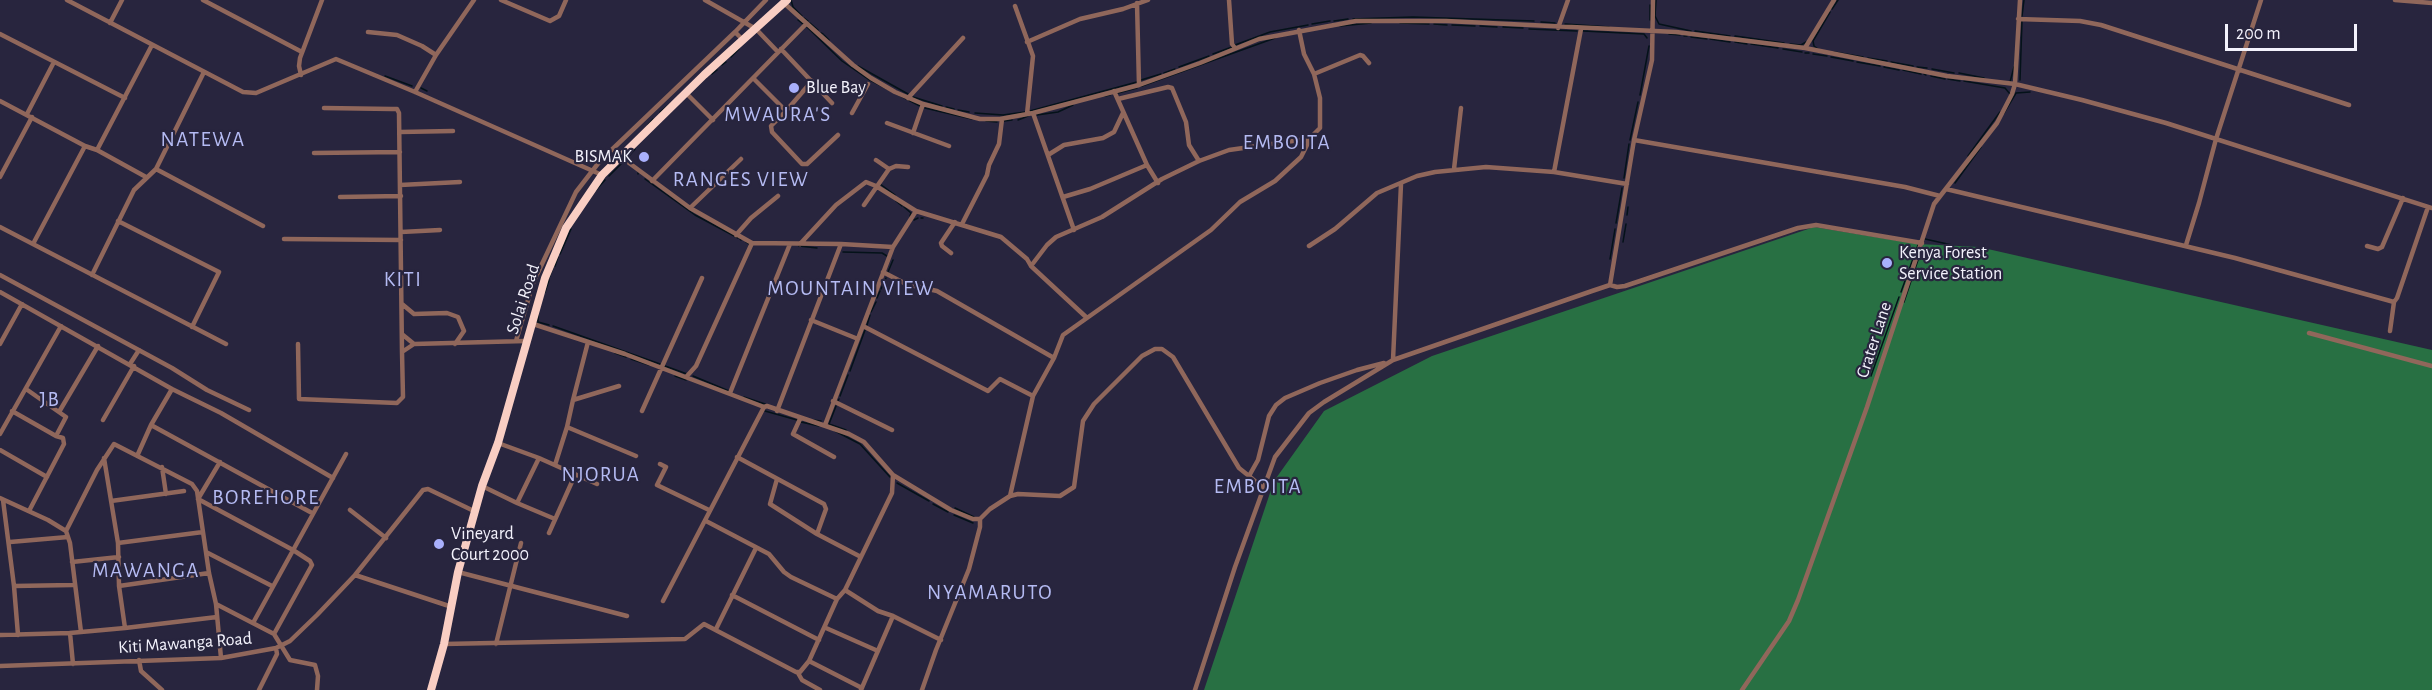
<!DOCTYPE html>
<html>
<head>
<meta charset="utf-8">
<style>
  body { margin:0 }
  #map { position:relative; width:2432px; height:690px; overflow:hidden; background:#28253e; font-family:"Alegreya Sans",sans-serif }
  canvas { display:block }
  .scale { position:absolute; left:2225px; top:24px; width:132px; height:27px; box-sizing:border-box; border:3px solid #f3f2fc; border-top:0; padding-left:8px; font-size:18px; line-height:21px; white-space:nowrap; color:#f3f2fc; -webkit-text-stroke:4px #28253e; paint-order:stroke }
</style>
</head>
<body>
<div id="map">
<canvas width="2432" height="690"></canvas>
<div class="scale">200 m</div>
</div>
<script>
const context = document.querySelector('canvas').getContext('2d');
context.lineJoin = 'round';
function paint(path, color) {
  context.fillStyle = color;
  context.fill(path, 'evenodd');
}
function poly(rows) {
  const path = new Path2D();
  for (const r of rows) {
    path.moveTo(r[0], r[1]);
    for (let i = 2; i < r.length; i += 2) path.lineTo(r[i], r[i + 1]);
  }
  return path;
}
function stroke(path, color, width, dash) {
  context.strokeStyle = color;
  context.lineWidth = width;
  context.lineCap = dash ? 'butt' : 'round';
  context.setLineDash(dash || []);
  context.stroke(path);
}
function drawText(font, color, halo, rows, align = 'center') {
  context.font = font + ' "Alegreya Sans",sans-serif';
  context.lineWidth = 4.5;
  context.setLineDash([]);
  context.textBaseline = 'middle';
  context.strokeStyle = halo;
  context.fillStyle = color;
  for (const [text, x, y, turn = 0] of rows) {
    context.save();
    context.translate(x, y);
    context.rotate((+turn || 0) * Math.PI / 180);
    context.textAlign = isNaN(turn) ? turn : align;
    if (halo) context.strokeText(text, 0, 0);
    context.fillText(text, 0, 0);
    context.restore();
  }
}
paint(poly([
  [1814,227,1918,244,1979,247,2432,350,2432,690,1204,690,1274,481,1324,411,1432,356]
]), '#287043');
stroke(poly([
  [791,0,793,7,802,16],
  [1656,0,1655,16,1659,24,1691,31],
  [1832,9,1838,0],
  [2022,16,2024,0],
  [804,18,808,21],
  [1353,19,1413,17,1534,21],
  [798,20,803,24],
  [1650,20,1650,5],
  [1334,21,1348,19],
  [1541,22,1555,23],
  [810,23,818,30],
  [1400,23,1429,24],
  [1312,24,1330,21],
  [1434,24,1447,25],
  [1565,24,1609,27],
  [1452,25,1475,26],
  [1340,26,1371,23],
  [1480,26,1497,27],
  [807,27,842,61,868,79,920,106],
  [1503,27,1523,28],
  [1529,29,1577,31],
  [1583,31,1644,34,1647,38],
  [1695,31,1730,36],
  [821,33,823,34],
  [1669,34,1680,35],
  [824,35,829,40],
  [1684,36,1687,36],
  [1735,36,1784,43],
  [1691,37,1707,39],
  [1710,39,1730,42],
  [1735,42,1747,44],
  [1751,44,1778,48],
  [1790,44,1801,45,1806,42],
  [1235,45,1270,32,1308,25],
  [1783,49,1802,52],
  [1818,49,1814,46,1813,41,1830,12],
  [1834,52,1863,57],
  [1805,53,1809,53],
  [1213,54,1232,47],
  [1813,54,1827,56],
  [731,57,739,49],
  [1831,57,1853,61],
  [1868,58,1887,61],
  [1857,62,1880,66],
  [1891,62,1913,66],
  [722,65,726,62],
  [858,66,908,94],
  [1179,67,1209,56],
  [1884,67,1899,70],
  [1917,67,1927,68],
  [1932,69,1954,73],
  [1903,70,1921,74],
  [1164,73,1175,69],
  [1959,73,1984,78],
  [712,74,717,70],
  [1924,74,1926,75],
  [385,76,412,86],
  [1931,76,1945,79],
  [1948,79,1960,81],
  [1141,80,1161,74],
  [2020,80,2022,21],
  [1964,81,2005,88,2010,94],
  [2010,82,2014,67],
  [1142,86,1275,38],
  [421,88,427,91],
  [1118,93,1137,88],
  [1640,95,1649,46],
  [1105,96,1110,95],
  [913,97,942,106],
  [946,107,954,109],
  [925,108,972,119],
  [958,110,969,112],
  [1030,111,1137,82],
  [660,112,671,103],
  [975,113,1003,115,1025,112],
  [2004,113,2016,93,2030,92],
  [1037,115,1058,112,1073,105],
  [1018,120,1028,116],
  [986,121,997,122],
  [1004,121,1012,120],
  [648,125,653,119],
  [1630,140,1638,102],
  [1968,156,2000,112],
  [628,157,635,149],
  [638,173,638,174],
  [609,176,621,164],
  [1624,178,1629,144],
  [645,179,695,215,738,238],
  [1955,183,1981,147],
  [880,184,895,195],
  [596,190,605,180],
  [896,201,902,206],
  [904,207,911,213,910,216],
  [1627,215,1628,207],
  [921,218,923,218],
  [914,220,918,218],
  [1616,223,1622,188],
  [740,239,741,240],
  [1925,239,1952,245],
  [746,242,749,244],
  [1623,242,1626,224],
  [799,246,817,248],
  [843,252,882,253,887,256],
  [560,254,571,229],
  [1610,259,1615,229],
  [555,266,558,257],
  [888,272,893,260],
  [549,278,553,268],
  [881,289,886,278],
  [545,292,549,280],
  [1901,292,1918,245],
  [877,298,880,291],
  [1904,302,1922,248],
  [871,312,876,302],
  [538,315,538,322,549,325],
  [867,325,870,315],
  [553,326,660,364],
  [615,353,626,357],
  [631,359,649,365],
  [665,366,687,374],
  [850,371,865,330],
  [675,376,686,380],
  [693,376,729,391],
  [1871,376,1899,297],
  [840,396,848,375],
  [744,397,765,404],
  [838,401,839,399],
  [836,406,829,424,846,430],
  [765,411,797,420],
  [813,420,821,421],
  [801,422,819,426],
  [835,431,860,444,890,477],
  [897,483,929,501],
  [933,504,948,512],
  [955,508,974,517],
  [954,515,973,523]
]), '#041219', 1.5);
stroke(poly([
  [67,0,243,92,256,93,336,59,415,92,602,175],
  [203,0,302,52],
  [501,0,550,21,559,16,566,0],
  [705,0,756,29,778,52],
  [1229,0,1232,44,1235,48],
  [2395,0,2432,3],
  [1137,3,1139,85],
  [785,4,853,65,871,78,895,92,923,104,980,119,1000,119,1033,113,1139,85,1200,63,1259,39,1356,21,1446,21,1676,32,1805,48,1947,76,2015,84,2082,100,2166,123,2432,208],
  [1015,6,1033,56,1027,114],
  [2018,19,2080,21,2101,25,2349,105],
  [110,23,122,0],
  [806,24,753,78,786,111,771,126,772,132,802,164,807,164,838,135],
  [1558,28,1568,0],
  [368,32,397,35,422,46,436,55],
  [0,34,125,98],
  [743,40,735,32,766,0],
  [1027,42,1080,19,1123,9,1148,0],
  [1805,48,1834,0],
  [781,49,832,103],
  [1314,74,1360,55,1363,56,1369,63],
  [301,75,299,66,300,58,322,0],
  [1114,91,1147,165,1158,183],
  [415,92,436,55,474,0],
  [686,93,713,120],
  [908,98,963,38],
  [1118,99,1168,87,1172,88,1186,122,1189,145,1199,161],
  [0,101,85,146],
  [324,108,392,109,397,109,399,113,402,352],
  [786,111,812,81],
  [852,113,868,84],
  [1033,113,1074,230],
  [27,114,54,62],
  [887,123,949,146],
  [400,132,453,131],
  [913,133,923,104],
  [1634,140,1905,187,1940,196],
  [97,150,146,177],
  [314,153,400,152],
  [1048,155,1064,145,1103,138,1114,132,1123,113],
  [621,157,690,208,752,243,841,244,893,247],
  [156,169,263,226],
  [889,169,896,166,908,167],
  [1454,169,1461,108],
  [1554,172,1581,29],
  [0,177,32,117],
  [652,181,753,78],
  [400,185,460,182],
  [1946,189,2235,258,2394,302,2397,298,2428,207],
  [340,197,401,196],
  [1063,197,1090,189,1147,165],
  [864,205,889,169,876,160],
  [690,208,741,159],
  [118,221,219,272,192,327],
  [962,224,987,175,989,165,999,144,1002,119],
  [0,227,226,344],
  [401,232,440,230],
  [736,235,751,218,778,196],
  [284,239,401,240],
  [33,244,85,146,97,150,152,45],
  [800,244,836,205,866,182,876,186,916,211],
  [2186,245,2199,203,2216,139,2261,0],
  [1309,246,1335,229,1377,193,1417,176,1435,172,1486,167,1554,172,1627,184],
  [2367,246,2378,249,2382,247,2403,198],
  [951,253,942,246,941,243,955,222],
  [1031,266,1086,317],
  [883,272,906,284,937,291,1054,358],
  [0,275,172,368,207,390,249,410],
  [92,275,134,190,156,169,204,72],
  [1610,285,1634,140,1652,60,1653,0],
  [0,292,172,389,221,413,333,478],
  [402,304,414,314,447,313,458,317,464,331,455,344],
  [811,320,858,339],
  [533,324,625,354,764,407,767,406,849,434,864,442,893,475,951,510,973,519,980,519,990,509,1010,496,1018,494,1060,496,1074,487,1083,421,1094,404,1142,356,1155,349,1162,349,1173,357,1239,468,1249,476],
  [863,326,988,391,1000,379,1033,396],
  [2390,331,2394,302],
  [2309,333,2432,366],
  [403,335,414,344,525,341],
  [516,341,533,283,576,192,600,161,735,32],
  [0,344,22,304],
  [298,344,299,399,397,403,403,397,402,352,414,344],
  [1393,360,1401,184],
  [130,364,139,350],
  [687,376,696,366,752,243],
  [730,393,790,244],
  [573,400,588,342],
  [833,401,892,430],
  [12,411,56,436,66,417,26,389],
  [642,411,702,278],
  [777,411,841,244],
  [59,412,98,346],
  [800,419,793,434,834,457],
  [103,420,134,366],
  [151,425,312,513],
  [825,425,893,247,916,211,1001,237,1027,259,1031,266,1047,245,1056,237,1102,217,1162,179,1199,161,1229,150,1300,140,1309,141],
  [567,427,573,400,619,386],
  [0,434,61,326],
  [498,443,539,458,597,484],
  [0,450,47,477],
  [138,454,151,425,172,389],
  [737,457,824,504,826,509,817,534,861,557],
  [104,458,118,543,119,586,125,628,217,617],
  [660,464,666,467,657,485,709,510],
  [555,465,567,427,636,456],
  [162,467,166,494],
  [777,479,770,504,817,534],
  [482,486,517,503,539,458],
  [1263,488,1249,476,1258,460,1269,416,1276,405,1285,398,1320,383,1357,370,1384,363],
  [1010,496,1033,396,1054,358,1063,335,1211,230,1240,202,1275,181,1301,157,1311,137,1320,128,1320,98,1314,74,1304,54,1299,30],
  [0,498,48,520,66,531,70,543,81,632],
  [3,500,14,586,18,635],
  [111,501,184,491],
  [517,503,555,519],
  [350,510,386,538],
  [29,511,64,444,63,438,56,436],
  [706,521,769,554,784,572,791,577,837,599,845,590,892,493,893,475],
  [66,531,97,470,114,444,192,484,197,491,209,573,216,604,221,658],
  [549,533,575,475],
  [10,542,68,537],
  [118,543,203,532],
  [206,552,272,586],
  [72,562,119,557],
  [458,572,627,616],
  [355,575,452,607],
  [14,586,73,585],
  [119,586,209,573],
  [845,590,878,611,893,616,861,690],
  [732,595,819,640],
  [663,601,764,407],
  [216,604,274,634,312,565,310,561,293,550,198,499,220,462],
  [893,616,941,640],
  [253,623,346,454],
  [826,628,878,651],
  [716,629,756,548],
  [70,633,73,664],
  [274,634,290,660,315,665,318,676,317,690],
  [0,635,70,633,125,628],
  [444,644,685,639,704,624,796,672,800,672,809,661,862,688],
  [496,644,521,543],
  [139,660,141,671,162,690],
  [809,661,837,599],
  [0,666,221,658,276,648,290,641,317,615,355,575,423,490,428,489,476,512],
  [798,673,802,680,820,690],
  [259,690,277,654,276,648],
  [922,690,936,650,969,569,980,527,980,519],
  [1195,690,1235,567,1275,457,1309,413,1324,402,1393,360,1592,291,1610,285,1617,287,1625,286,1798,228,1816,225,1922,243],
  [1742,690,1789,621,1798,600,1867,407,1934,204,1997,123,2012,94,2015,84,2020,0]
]), '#90675b', 4.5);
stroke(poly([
  [431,690,444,644,458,572,482,486,498,443,545,278,566,228,602,175,704,75,787,0]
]), '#f9cec3', 8);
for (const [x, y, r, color] of [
  [794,88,6,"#a9b0fc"],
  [644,157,6,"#a9b0fc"],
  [1887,263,6,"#a9b0fc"],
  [439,544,6,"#a9b0fc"]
]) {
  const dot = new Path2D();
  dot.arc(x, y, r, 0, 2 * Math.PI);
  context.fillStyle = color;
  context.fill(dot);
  stroke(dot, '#28253e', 2);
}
drawText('18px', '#f3f2fc', '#28253e', [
  ["Blue Bay",806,88],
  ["BISMAK",632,157,"right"],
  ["Kenya Forest",1899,253],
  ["Service Station",1899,274],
  ["Vineyard",451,534],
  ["Court 2000",451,555]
], 'left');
drawText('18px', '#f3f2fc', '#28253e', [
  ["Solai Road",523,299,-72],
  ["Crater Lane",1874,340,-72],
  ["Kiti Mawanga Road",185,643,-4]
]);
context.letterSpacing = '1.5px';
drawText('21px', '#b5bbf3', '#28253e', [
  ["MWAURA'S",778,115],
  ["NATEWA",203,140],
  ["EMBOITA",1287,143],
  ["RANGES VIEW",741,180],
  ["KITI",403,280],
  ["MOUNTAIN VIEW",851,289],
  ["JB",50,400],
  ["NJORUA",601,475],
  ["EMBOITA",1258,487],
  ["BOREHORE",266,498],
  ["MAWANGA",146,571],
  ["NYAMARUTO",990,593]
]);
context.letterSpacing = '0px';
</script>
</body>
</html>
